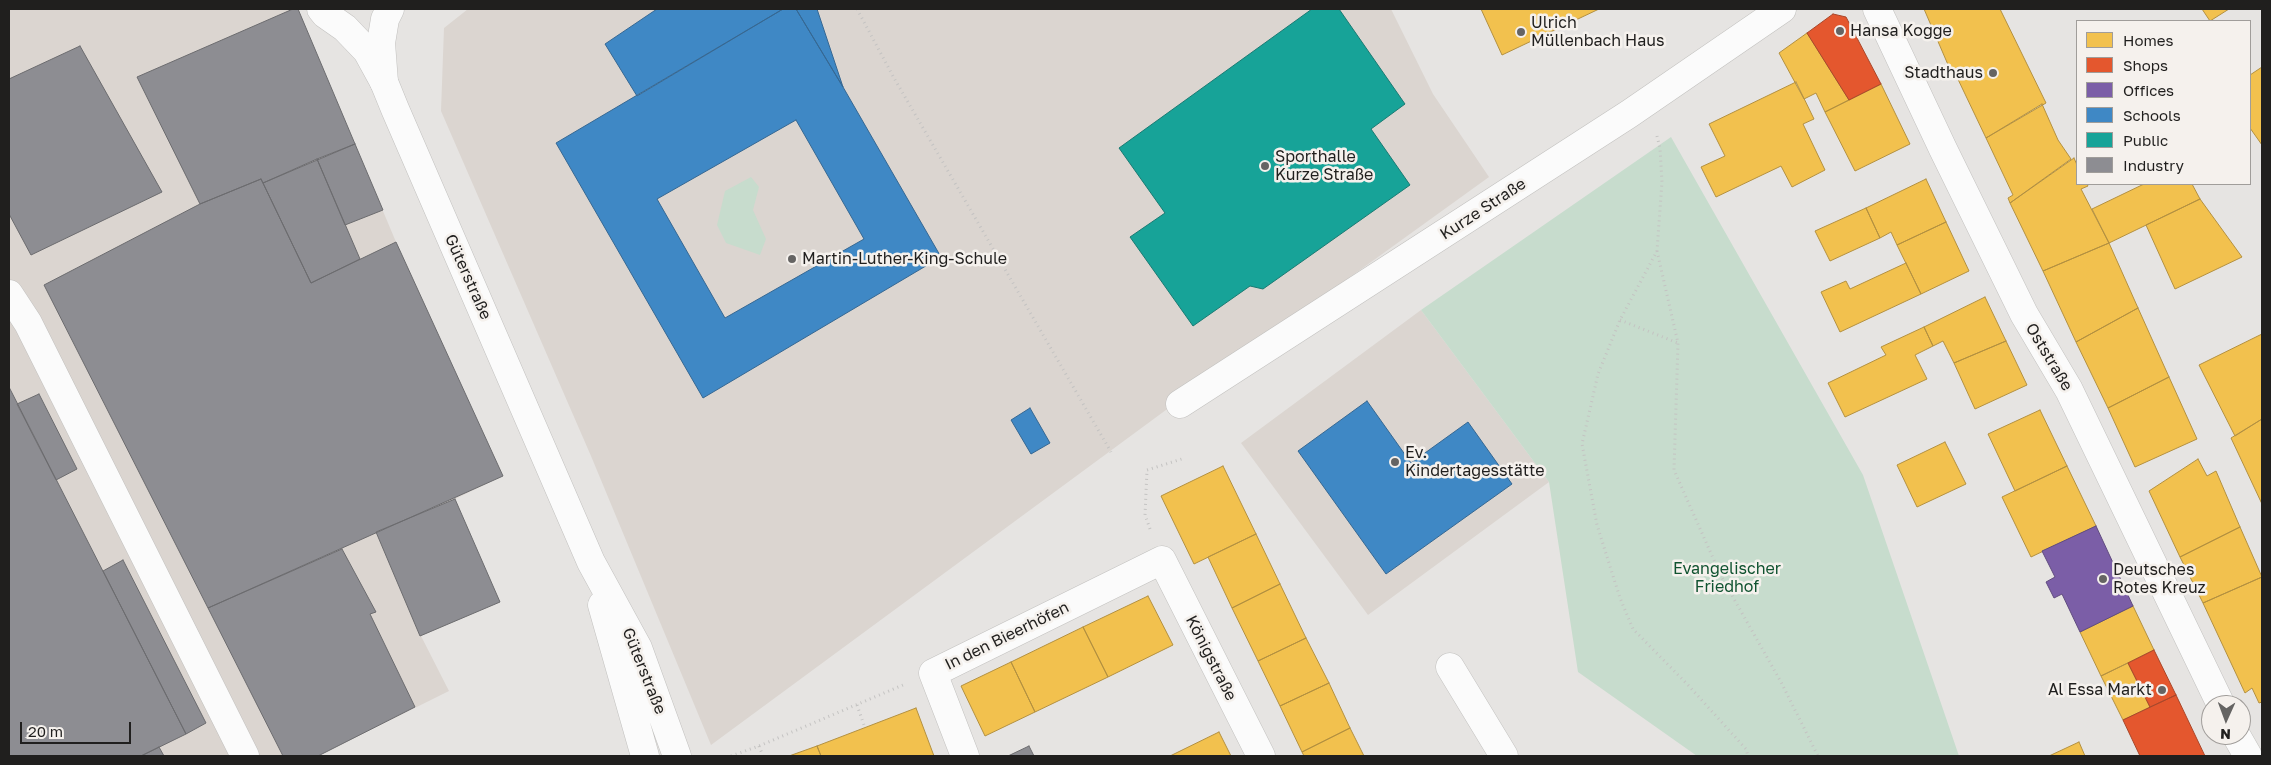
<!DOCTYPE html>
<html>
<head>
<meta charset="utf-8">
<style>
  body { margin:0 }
  #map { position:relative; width:2271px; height:765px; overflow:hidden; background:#e6e4e2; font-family:"Golos Text",sans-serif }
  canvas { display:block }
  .frame { position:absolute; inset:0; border:10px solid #201f1e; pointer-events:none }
  .legend { position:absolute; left:2076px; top:20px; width:175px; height:165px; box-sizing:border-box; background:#f5f1ed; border:1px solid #a09d9a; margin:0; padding:6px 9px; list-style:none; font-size:15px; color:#201f1e }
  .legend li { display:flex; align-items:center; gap:10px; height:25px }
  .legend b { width:25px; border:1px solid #a09d9a }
  .north { position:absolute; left:2201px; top:695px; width:50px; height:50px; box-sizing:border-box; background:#f5f1ed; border:1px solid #a09d9a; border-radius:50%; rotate:182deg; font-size:14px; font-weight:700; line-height:20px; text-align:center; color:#201f1e }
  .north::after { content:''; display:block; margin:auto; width:18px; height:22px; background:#656463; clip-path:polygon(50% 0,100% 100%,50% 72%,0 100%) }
  .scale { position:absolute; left:20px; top:722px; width:111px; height:22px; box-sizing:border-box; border:2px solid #201f1e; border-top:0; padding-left:6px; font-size:15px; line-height:18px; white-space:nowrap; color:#201f1e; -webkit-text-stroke:4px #f5f1ed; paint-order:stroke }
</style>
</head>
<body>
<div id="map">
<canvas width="2271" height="765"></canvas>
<div class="frame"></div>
<ul class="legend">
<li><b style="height:14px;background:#f2c14e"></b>Homes</li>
<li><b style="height:14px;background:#e4572e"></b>Shops</li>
<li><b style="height:14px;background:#7b5ea7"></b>Offices</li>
<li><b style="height:14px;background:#3f88c5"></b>Schools</li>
<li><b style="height:14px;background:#17a398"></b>Public</li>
<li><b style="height:14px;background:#8d8d92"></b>Industry</li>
</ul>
<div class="north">N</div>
<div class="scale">20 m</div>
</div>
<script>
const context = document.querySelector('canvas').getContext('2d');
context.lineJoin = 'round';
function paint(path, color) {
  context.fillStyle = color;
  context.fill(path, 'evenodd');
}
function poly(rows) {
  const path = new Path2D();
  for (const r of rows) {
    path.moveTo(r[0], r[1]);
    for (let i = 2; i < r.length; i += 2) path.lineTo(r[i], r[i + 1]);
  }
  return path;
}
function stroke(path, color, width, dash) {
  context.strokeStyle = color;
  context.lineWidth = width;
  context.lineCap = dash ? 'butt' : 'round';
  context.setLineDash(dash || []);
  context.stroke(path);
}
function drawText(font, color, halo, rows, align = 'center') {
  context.font = font + ' "Golos Text",sans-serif';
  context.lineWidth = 5;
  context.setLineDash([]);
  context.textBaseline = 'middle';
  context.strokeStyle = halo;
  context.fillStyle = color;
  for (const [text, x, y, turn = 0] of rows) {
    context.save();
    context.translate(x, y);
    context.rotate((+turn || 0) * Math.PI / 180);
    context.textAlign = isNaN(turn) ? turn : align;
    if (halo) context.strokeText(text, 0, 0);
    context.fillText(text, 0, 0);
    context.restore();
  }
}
paint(poly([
  [9,9,298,9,396,242,503,476,455,499,500,602,421,636,449,691,318,756,9,756],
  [468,9,1391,9,1433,94,1489,177,1170,407,711,745,591,456,441,111,444,28],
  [1421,310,1549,482,1368,615,1241,443]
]), '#dbd5d0');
paint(poly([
  [1671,137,1863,475,1959,756,1697,756,1578,672,1549,482,1421,310],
  [751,177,759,187,753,210,766,239,760,255,726,243,717,225,725,191]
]), '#c7dccd');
const homes = poly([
  [1481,9,1599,9,1502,55,1481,9],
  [1924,9,2000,9,2046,103,1986,138,1955,73,1952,74,1924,9],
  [2202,9,2229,9,2210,21,2202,9],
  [1807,33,1849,100,1825,112,1816,93,1804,99,1779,53,1807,33],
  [2262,67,2262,145,2250,128,2250,75,2262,67],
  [1796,82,1814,119,1803,124,1825,170,1792,187,1781,166,1716,197,1701,167,1725,156,1709,124,1796,82],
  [1881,84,1910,144,1855,171,1825,112,1881,84],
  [2042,104,2058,140,2071,159,2010,203,2008,198,2013,195,1986,138,2042,104],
  [2074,158,2077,165,2077,184,2087,184,2088,186,2081,189,2109,243,2043,271,2010,203,2074,158],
  [1926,179,1946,222,1897,245,1891,232,1880,238,1866,208,1926,179],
  [2144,184,2192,184,2200,199,2109,243,2092,209,2144,184],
  [2200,199,2242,257,2175,289,2146,225,2200,199],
  [1866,208,1880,238,1830,261,1815,231,1866,208],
  [1946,222,1969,271,1921,294,1897,245,1946,222],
  [2109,243,2138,308,2076,342,2043,271,2109,243],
  [1906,263,1921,294,1840,332,1821,292,1846,281,1850,289,1906,263],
  [1985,297,2006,341,1954,363,1943,341,1933,346,1924,327,1985,297],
  [2138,308,2169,377,2108,408,2076,342,2138,308],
  [1924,327,1933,346,1915,355,1927,379,1845,417,1828,383,1886,355,1881,347,1924,327],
  [2262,334,2262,419,2235,436,2199,365,2262,334],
  [2006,341,2027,385,1975,409,1954,363,2006,341],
  [2169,377,2197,439,2135,467,2108,408,2169,377],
  [2040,410,2067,466,2015,491,1988,434,2040,410],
  [2262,419,2262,504,2231,438,2262,419],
  [1945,442,1966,484,1917,507,1897,465,1945,442],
  [2198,459,2207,476,2216,471,2240,527,2180,557,2149,491,2198,459],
  [1223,466,1256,534,1194,564,1161,496,1223,466],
  [2067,466,2096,526,2031,557,2002,497,2067,466],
  [2240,527,2262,577,2203,603,2180,557,2240,527],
  [1256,534,1280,584,1232,608,1208,557,1256,534],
  [2262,577,2262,702,2259,703,2252,688,2245,693,2203,603,2262,577],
  [1280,584,1306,638,1258,661,1232,608,1280,584],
  [1148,596,1173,645,1108,677,1083,627,1148,596],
  [2133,606,2154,650,2101,676,2080,632,2133,606],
  [1083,627,1108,677,1035,712,1011,662,1083,627],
  [1306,638,1329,683,1280,706,1258,661,1306,638],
  [1011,662,1035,712,985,736,961,686,1011,662],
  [2128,663,2150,707,2123,720,2101,676,2128,663],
  [1329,683,1350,728,1302,752,1280,706,1329,683],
  [916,708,934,756,821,756,817,746,916,708],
  [1350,728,1364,756,1304,756,1302,752,1350,728],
  [1219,732,1231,756,1170,756,1219,732],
  [2079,742,2085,756,2049,756,2079,742],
  [817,746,821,756,789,756,817,746]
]);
paint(homes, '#f2c14e');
stroke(homes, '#b39040', 1);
const shops = poly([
  [1833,14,1846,17,1881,84,1849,100,1807,33,1833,14],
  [2154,650,2176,695,2150,707,2128,663,2154,650],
  [2176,695,2205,756,2140,756,2123,720,2176,695]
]);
paint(shops, '#e4572e');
stroke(shops, '#a94629', 1);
const offices = poly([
  [2096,526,2133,606,2080,632,2062,594,2054,598,2046,582,2055,577,2042,551,2096,526]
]);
paint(offices, '#7b5ea7');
stroke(offices, '#604b7e', 1);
const schools = poly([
  [657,9,783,9,637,96,605,44,657,9],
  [783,9,796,9,843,87,941,257,703,398,556,143,783,9],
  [796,120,864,239,725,318,657,199,796,120],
  [796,9,817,9,843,87,796,9],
  [1367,401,1411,463,1468,422,1512,484,1386,574,1298,451,1367,401],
  [1030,408,1050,443,1031,454,1011,420,1030,408]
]);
paint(schools, '#3f88c5');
stroke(schools, '#366893', 1);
const public = poly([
  [1312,9,1339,9,1405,104,1371,129,1410,185,1263,289,1250,286,1193,326,1130,237,1165,213,1119,148,1312,9]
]);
paint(public, '#17a398');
stroke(public, '#1a7b73', 1);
const industry = poly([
  [293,9,298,9,355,144,263,183,261,179,200,204,137,77,293,9],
  [80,46,162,192,31,255,9,214,9,79,80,46],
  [355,144,383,210,345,225,317,159,355,144],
  [317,159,360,259,311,283,263,183,317,159],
  [261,179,311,283,396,242,503,476,208,608,44,285,200,204,261,179],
  [9,387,186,734,141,756,9,756,9,387],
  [39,394,77,469,56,480,17,404,39,394],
  [455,499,500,602,420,636,376,532,455,499],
  [342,549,376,612,370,614,415,707,318,756,283,756,208,608,342,549],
  [123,560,206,723,186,734,103,571,123,560],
  [1029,746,1034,756,1008,756,1029,746],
  [159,747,164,756,141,756,159,747]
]);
paint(industry, '#8d8d92');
stroke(industry, '#6c6c6f', 1);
const minor = poly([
  [321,9,325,14,345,28,367,51,384,82],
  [1877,9,1943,149,2024,314,2069,390,2221,705],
  [9,294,28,323,245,756],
  [1180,404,1629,114,1782,9],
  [1450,667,1504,756],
  [2236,735,2248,756],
  [965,756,933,673,1162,560,1261,756]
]);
const major = poly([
  [390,9,385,19,381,43,384,82,395,109,591,562,638,648,677,756],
  [602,605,645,756]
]);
stroke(minor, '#c2c1bf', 29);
stroke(major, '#c2c1bf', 29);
stroke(poly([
  [857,9,894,78,1111,452],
  [1657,136,1660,148,1662,182,1657,251,1620,320,1598,374,1582,444,1597,525,1620,598,1633,629,1688,685,1746,749,1748,756],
  [1657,251,1678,343,1674,470,1721,576,1781,682,1818,756],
  [1620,320,1678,343],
  [1150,529,1145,515,1147,470,1185,458],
  [857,705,865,728],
  [759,746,763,756],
  [731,756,759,746,903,685]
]), '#c4c3c2', 3, [1, 4]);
stroke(minor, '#fbfbfb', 28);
stroke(major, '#fbfbfb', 28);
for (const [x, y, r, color] of [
  [1840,31,5,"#656463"],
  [1521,32,5,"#656463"],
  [1993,73,5,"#656463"],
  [1265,166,5,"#656463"],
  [792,259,5,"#656463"],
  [1395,462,5,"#656463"],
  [2103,579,5,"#656463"],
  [2162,690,5,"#656463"]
]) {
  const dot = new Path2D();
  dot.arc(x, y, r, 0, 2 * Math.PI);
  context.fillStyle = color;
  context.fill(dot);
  stroke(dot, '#f5f1ed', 2);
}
drawText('16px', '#201f1e', '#f5f1ed', [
  ["Ulrich",1531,23],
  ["Müllenbach Haus",1531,41],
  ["Hansa Kogge",1850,31],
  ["Stadthaus",1983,73,"right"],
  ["Sporthalle",1275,157],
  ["Kurze Straße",1275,175],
  ["Martin-Luther-King-Schule",802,259],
  ["Ev.",1405,453],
  ["Kindertagesstätte",1405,471],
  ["Deutsches",2113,570],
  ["Rotes Kreuz",2113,588],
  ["Al Essa Markt",2152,690,"right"]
], 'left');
drawText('16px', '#201f1e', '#f5f1ed', [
  ["Kurze Straße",1483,209,-33],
  ["Güterstraße",468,277,66],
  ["Oststraße",2049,357,59],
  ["In den Bieerhöfen",1007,636,-26],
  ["Königstraße",1211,658,63],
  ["Güterstraße",644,671,68]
]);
drawText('16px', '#105330', '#f5f1ed', [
  ["Evangelischer",1727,569],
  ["Friedhof",1727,587]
]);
</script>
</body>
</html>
